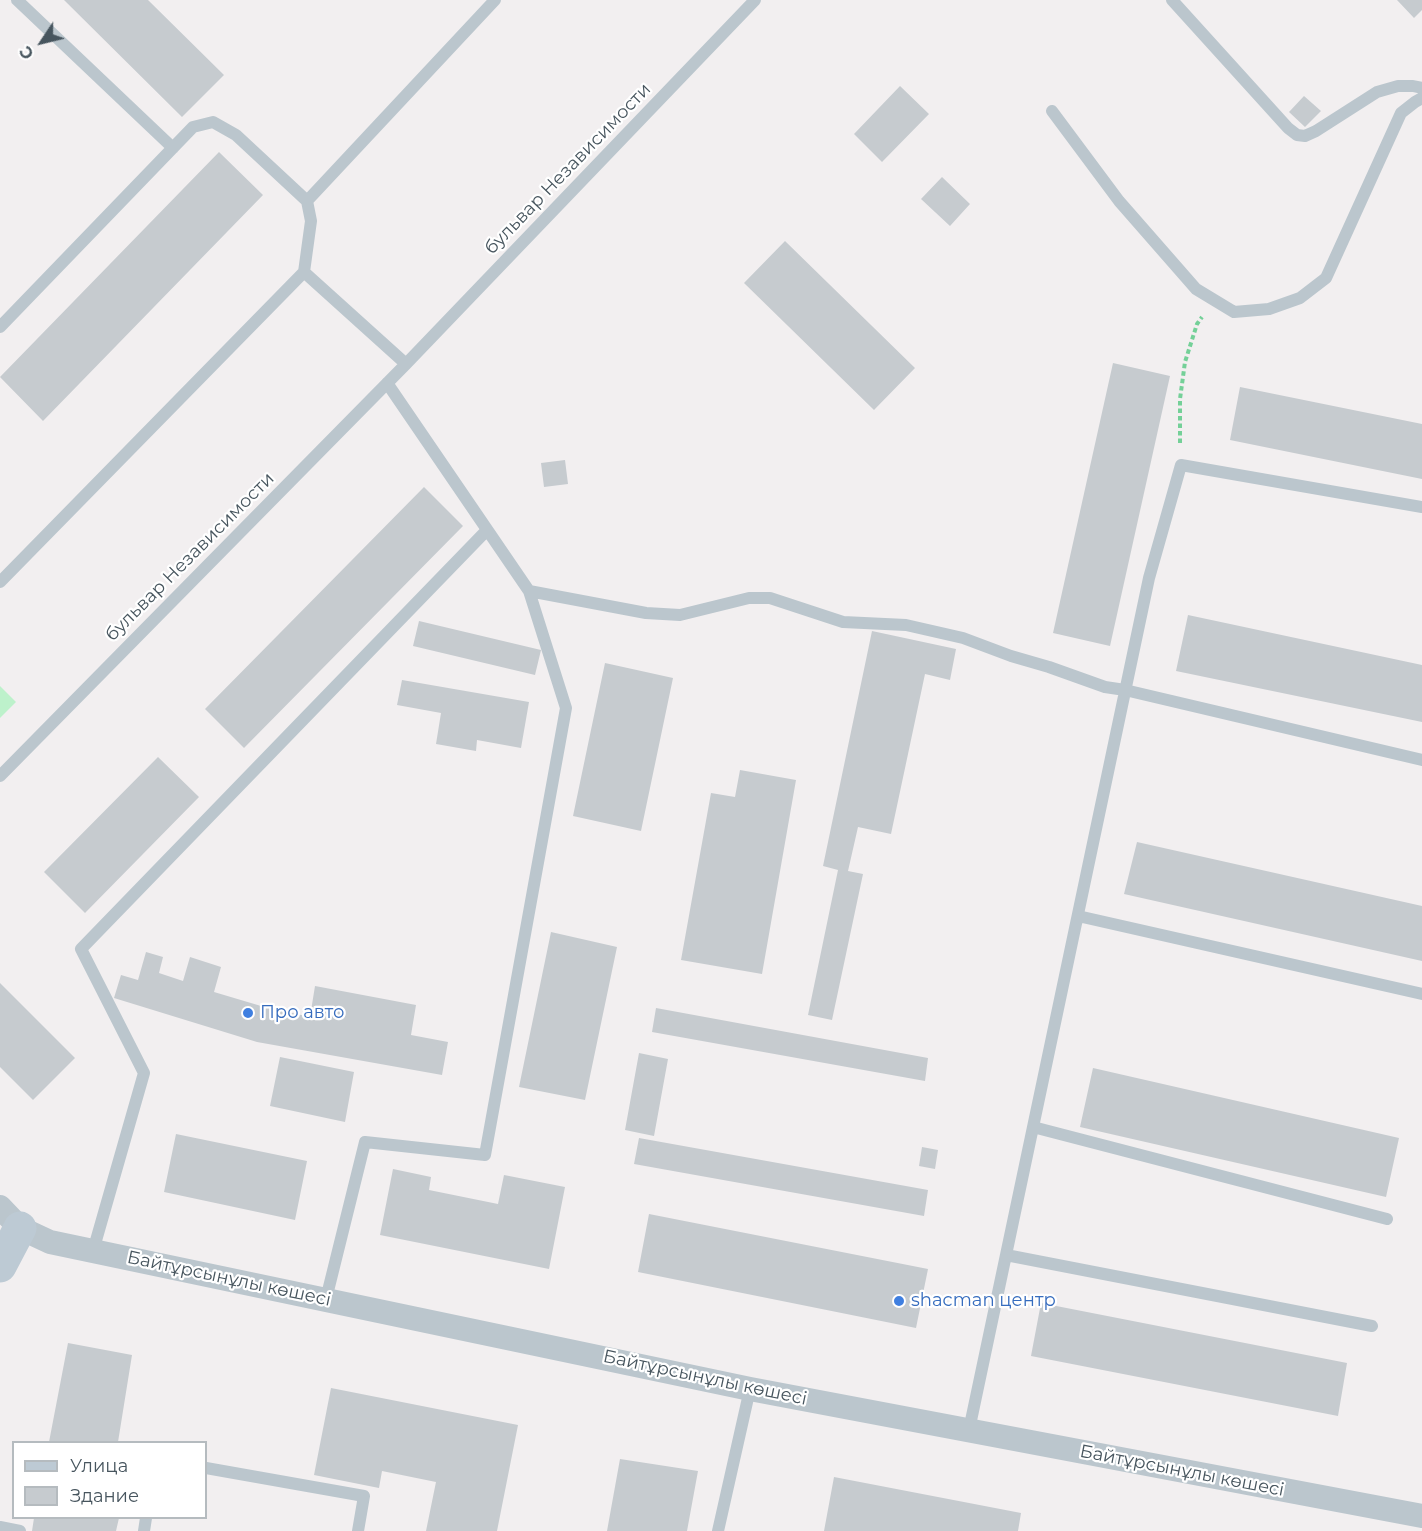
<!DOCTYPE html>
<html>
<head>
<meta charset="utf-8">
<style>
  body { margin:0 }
  #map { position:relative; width:1422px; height:1531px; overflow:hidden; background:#f2eff0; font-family:Montserrat,sans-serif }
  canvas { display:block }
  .legend { position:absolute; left:12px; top:1441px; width:195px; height:78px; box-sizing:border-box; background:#fff; border:2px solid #b5bbbf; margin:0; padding:8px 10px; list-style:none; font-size:18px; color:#47555e }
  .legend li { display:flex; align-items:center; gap:12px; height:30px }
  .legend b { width:30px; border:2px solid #b5bbbf }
  .north { position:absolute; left:12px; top:12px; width:60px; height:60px; -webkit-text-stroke:4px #fff; paint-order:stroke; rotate:235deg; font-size:16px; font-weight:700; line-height:24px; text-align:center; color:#47555e }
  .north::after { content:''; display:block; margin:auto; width:21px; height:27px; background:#47555e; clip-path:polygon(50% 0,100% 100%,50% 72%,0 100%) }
</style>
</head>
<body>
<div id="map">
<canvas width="1422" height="1531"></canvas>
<ul class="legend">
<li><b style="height:8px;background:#bdcad4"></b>Улица</li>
<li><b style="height:16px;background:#c6cbcf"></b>Здание</li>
</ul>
<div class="north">С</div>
</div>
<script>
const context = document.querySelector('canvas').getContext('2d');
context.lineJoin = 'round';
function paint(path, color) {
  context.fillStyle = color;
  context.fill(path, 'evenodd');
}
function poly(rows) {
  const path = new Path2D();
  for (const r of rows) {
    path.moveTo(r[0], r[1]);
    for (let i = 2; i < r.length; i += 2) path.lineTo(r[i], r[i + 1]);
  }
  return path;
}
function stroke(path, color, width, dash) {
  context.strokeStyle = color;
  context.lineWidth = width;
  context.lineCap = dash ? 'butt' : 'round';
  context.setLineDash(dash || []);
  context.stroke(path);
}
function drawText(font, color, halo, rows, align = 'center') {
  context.font = font + ' Montserrat,sans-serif';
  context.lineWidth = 4.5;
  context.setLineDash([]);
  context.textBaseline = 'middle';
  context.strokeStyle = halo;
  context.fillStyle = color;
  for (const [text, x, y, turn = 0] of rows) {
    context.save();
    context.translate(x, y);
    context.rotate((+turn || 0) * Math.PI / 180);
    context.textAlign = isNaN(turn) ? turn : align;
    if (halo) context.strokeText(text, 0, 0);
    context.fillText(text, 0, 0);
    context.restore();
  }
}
paint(poly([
  [0,686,16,702,0,718]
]), '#bdf1cb');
paint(poly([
  [64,0,148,0,224,75,182,117],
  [1397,0,1422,0,1422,10,1414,18],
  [900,86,929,114,882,162,854,134],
  [1304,96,1321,111,1305,127,1289,112],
  [219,152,263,195,43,421,0,377],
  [942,177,970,204,950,226,921,199],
  [785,241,915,368,874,410,744,283],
  [1113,363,1170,376,1110,646,1053,633],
  [1240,387,1422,424,1422,479,1230,440],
  [565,460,568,484,544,487,541,463],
  [424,487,463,526,244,748,205,709],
  [1188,615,1422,665,1422,722,1176,671],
  [419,621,541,650,535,675,413,646],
  [872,631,956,649,950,680,925,674,891,834,858,827,848,871,863,874,832,1020,808,1015,838,870,823,866],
  [605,663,673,678,641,831,573,816],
  [402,680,529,702,521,748,477,740,476,751,436,744,441,713,397,705],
  [158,757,199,797,85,913,44,872],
  [740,770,796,780,762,974,681,960,711,793,735,797],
  [1137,842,1422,906,1422,961,1124,894],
  [551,932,617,947,585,1100,519,1087],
  [146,952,163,957,159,973,183,981,190,957,221,967,214,992,261,1006,310,1017,315,986,416,1005,411,1035,448,1042,442,1075,257,1042,114,998,121,975,138,980],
  [0,983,75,1058,33,1100,0,1067],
  [656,1008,928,1058,925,1081,652,1032],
  [639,1053,668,1059,654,1136,625,1130],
  [280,1057,354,1072,345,1122,270,1106],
  [1093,1068,1399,1138,1386,1197,1080,1127],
  [176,1134,307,1161,295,1220,164,1192],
  [639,1138,928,1190,924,1216,634,1164],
  [922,1147,938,1150,935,1169,919,1166],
  [393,1169,431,1177,429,1190,498,1204,504,1175,565,1187,549,1269,380,1235],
  [649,1214,928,1269,916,1328,638,1272],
  [1041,1303,1347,1363,1338,1416,1031,1356],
  [68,1343,132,1355,118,1442,49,1442],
  [331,1388,518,1425,497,1531,426,1531,436,1482,382,1471,379,1488,314,1475],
  [620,1459,698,1471,687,1531,607,1531],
  [834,1477,1021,1513,1018,1531,824,1531],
  [34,1518,119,1518,116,1531,32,1531]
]), '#c6cbcf');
stroke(poly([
  [1180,443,1180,399,1185,362,1197,324,1202,317]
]), '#74d098', 4, [4.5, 3]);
stroke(poly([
  [17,0,173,148],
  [1172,0,1288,128,1297,135,1305,136,1316,131,1377,92,1398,86,1413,86,1422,88],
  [1052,111,1119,201,1196,289,1234,312,1269,309,1300,298,1326,278,1401,113,1415,102,1422,98],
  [304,272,311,221,307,201,495,0],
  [0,327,193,127,213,122,236,135,307,201],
  [0,582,304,272,406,364],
  [529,591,646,613,680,615,749,598,770,598,843,622,906,625,963,638,1011,656,1049,667,1105,687,1125,690,1422,760],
  [0,776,406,364,755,0],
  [1078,916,1422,994],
  [1033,1127,1387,1219],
  [93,1251,144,1073,81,949,487,530],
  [1006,1255,1372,1326],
  [326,1299,365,1142,485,1155,566,708,529,591,387,383],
  [969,1430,1149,578,1181,465,1422,507],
  [206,1468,364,1496,358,1531],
  [0,1527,20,1531],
  [144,1531,146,1518],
  [718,1531,750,1389]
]), '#bbc6cd', 12);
stroke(poly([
  [0,1207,20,1228,50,1242,750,1389,1422,1516]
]), '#bbc6cd', 24);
stroke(poly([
  [0,1266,20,1228]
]), '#bdcad4', 33);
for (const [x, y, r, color] of [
  [248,1013,6,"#3f7fe0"],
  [899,1301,6,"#3f7fe0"]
]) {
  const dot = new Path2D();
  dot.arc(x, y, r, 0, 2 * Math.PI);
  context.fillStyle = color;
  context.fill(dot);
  stroke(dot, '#fff', 2);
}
drawText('18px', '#47555e', '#fff', [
  ["бульвар Независимости",568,169,-46],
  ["бульвар Независимости",190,557,-45],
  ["Байтұрсынұлы көшесі",229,1279,12],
  ["Байтұрсынұлы көшесі",705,1378,12],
  ["Байтұрсынұлы көшесі",1182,1471,11]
]);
drawText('18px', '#366cbe', '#fff', [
  ["Про авто",260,1013],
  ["shacman центр",911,1301]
], 'left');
</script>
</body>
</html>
